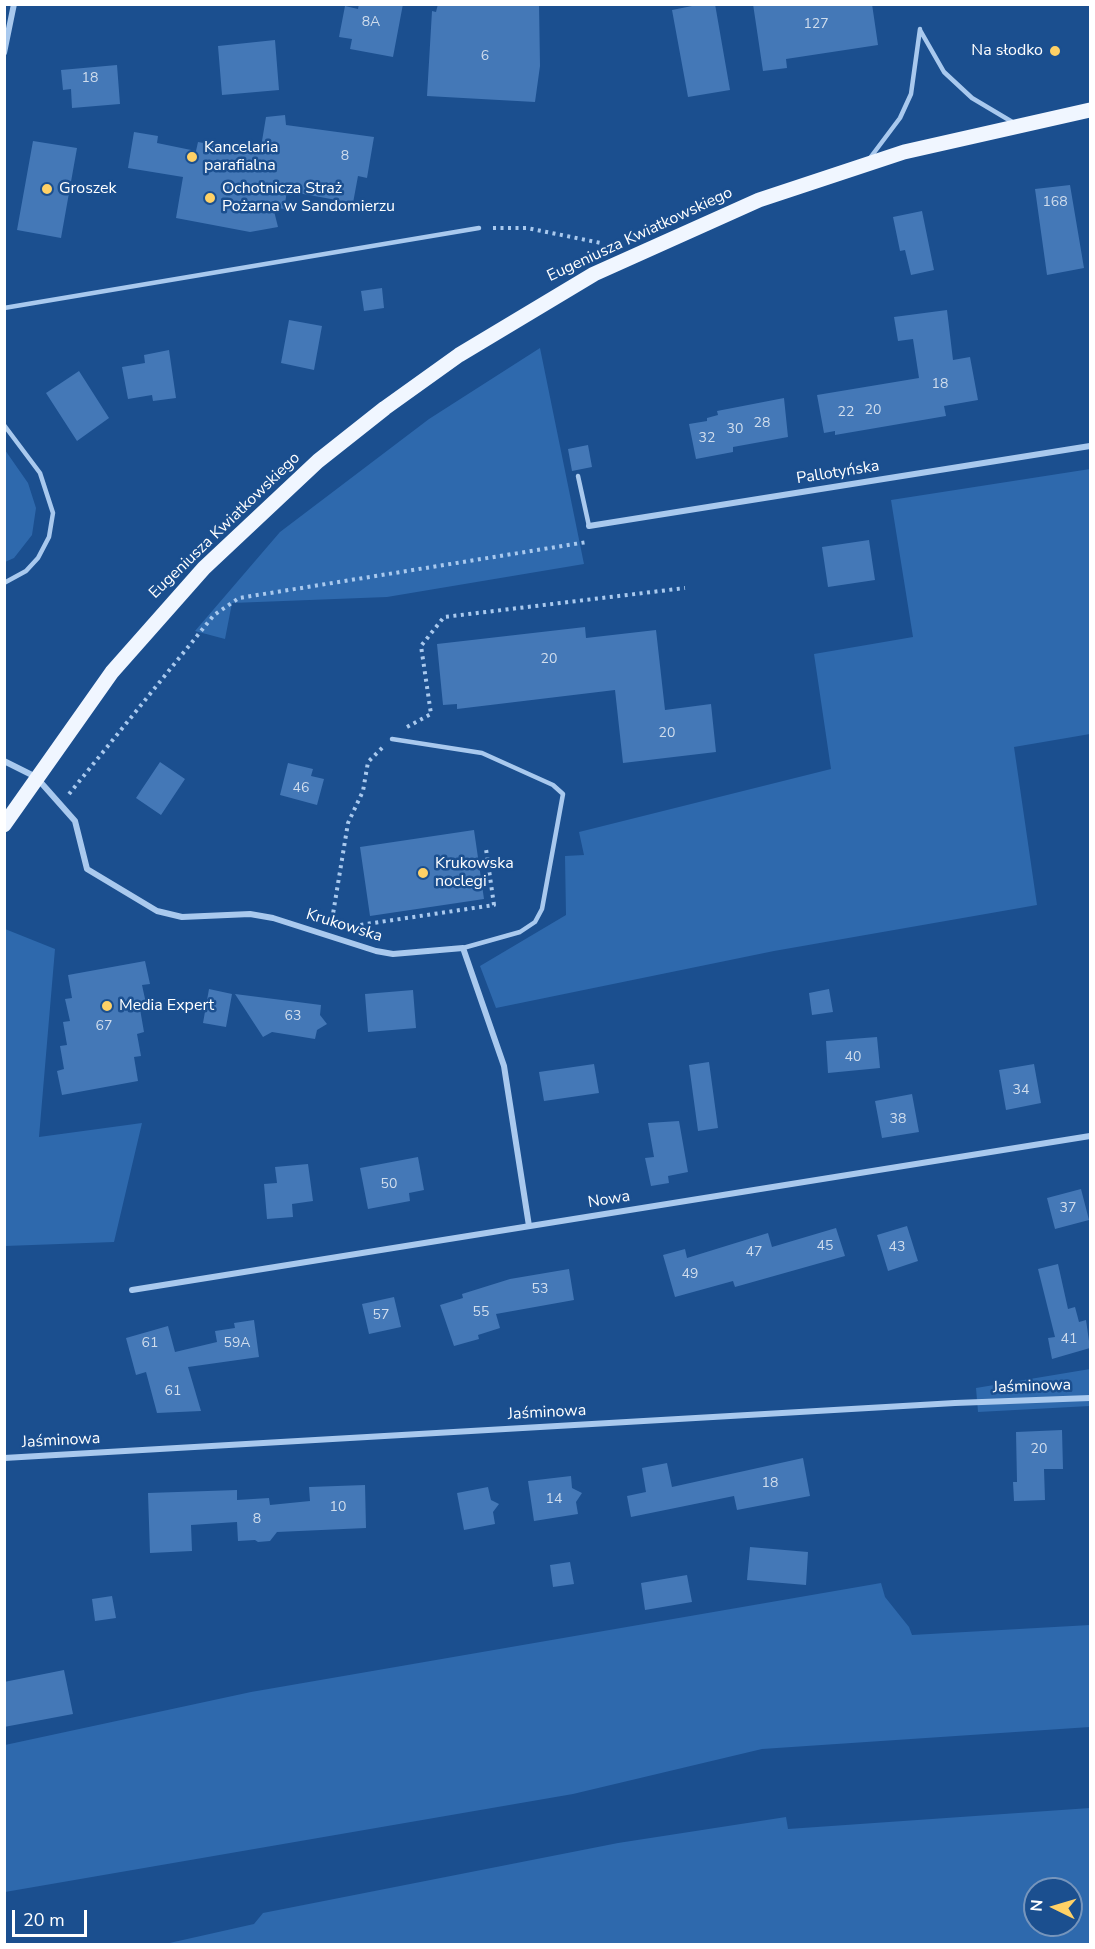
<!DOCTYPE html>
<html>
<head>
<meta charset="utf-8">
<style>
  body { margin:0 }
  #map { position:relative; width:1095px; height:1949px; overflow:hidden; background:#1b4f8f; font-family:"Nunito Sans",sans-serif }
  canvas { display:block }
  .frame { position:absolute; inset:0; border:6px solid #fff; pointer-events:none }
  .north { position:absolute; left:1023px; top:1877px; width:60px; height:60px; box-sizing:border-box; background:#1b4f8f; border:2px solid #7695bc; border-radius:50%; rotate:275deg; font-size:16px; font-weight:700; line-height:24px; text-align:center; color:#fff }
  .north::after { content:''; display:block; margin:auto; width:21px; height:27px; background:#ffd166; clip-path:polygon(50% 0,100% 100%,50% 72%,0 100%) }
  .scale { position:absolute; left:12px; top:1910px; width:75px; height:27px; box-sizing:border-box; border:3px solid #fff; border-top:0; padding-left:8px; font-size:18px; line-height:21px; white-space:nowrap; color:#fff; -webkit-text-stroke:4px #1b4f8f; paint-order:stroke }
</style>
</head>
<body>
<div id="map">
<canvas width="1095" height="1949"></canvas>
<div class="frame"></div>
<div class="north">N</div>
<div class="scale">20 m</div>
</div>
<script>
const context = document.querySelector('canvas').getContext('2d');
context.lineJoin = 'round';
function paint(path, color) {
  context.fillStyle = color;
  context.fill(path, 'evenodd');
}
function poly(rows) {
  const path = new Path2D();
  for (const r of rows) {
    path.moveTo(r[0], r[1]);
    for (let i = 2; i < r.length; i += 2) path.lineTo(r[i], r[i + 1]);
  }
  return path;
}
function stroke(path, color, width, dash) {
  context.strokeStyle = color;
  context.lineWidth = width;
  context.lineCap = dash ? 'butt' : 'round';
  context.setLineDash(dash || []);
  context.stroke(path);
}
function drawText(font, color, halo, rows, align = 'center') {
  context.font = font + ' "Nunito Sans",sans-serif';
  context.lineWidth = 5;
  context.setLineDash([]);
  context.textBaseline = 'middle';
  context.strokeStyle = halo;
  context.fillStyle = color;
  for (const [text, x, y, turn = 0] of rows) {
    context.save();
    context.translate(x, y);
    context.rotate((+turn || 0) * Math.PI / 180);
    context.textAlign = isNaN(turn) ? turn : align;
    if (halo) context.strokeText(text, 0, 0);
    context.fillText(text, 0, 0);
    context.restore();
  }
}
paint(poly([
  [540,348,584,564,387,597,232,603,225,639,195,631,280,532,429,419],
  [5,450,28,483,36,508,32,535,14,558,5,562],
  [1090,469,1090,734,1014,747,1037,905,774,951,496,1008,480,966,566,915,565,856,584,855,579,832,831,769,814,654,913,637,891,500],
  [5,929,55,949,39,1137,142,1123,114,1242,5,1246],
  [1090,1369,1090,1406,978,1412,976,1388],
  [881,1583,885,1597,909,1627,912,1635,1090,1625,1090,1727,762,1749,573,1794,5,1892,5,1745,251,1692],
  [1090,1808,1090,1944,165,1944,254,1924,263,1913,618,1843,786,1817,788,1829],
  [1035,1889,1071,1889,1071,1925,1035,1925]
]), '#2e69ad');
paint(poly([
  [359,4,403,4,393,57,350,49,352,39,339,37,345,6,358,9],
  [438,4,539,4,540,66,535,102,427,96,432,11,436,12],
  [702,4,715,4,730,90,688,97,672,10],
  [753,4,872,4,878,45,786,59,787,68,763,71],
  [275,40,279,90,222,95,218,46],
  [117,65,120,104,72,108,71,89,63,90,61,70],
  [285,115,286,125,374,137,367,178,358,176,353,203,287,191,284,209,273,207,278,227,250,232,176,218,183,177,128,168,134,132,158,136,157,143,196,151,198,142,260,153,266,117],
  [33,141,77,148,61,238,17,230],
  [1070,185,1084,268,1047,275,1035,189],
  [922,211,934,270,911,275,905,250,900,251,893,217],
  [382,288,384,308,364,311,361,291],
  [947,310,953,360,970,357,978,400,944,406,946,416,835,435,835,431,824,433,817,395,919,378,913,339,898,341,894,317],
  [289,320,322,326,314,370,281,363],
  [169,350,176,398,153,401,152,395,128,399,122,367,145,363,144,355],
  [79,371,109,418,77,441,46,393],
  [784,398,788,437,733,447,733,452,696,459,689,424,707,421,707,418,718,415,717,411],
  [588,445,592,467,572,471,568,449],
  [869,540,875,580,828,587,822,547],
  [585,627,586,638,656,630,665,710,711,704,716,752,623,763,615,690,457,709,457,704,443,705,437,644],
  [160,762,185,779,161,815,136,798],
  [288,763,313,769,311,776,324,779,317,805,280,795],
  [474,830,484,899,370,916,360,847],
  [145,961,150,984,142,985,147,1008,140,1009,144,1032,137,1034,141,1056,134,1057,138,1081,62,1095,57,1071,64,1069,60,1046,67,1045,63,1022,70,1021,65,999,72,998,68,975],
  [209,989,232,994,226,1027,203,1023],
  [829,989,833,1012,812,1015,809,993],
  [413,990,416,1028,368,1032,365,994],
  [235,994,321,1005,320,1015,327,1024,317,1030,315,1039,272,1032,263,1037],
  [877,1037,880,1068,828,1073,826,1041],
  [709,1062,718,1128,698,1131,689,1065],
  [594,1064,599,1093,544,1101,539,1072],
  [1034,1064,1041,1103,1006,1110,999,1070],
  [912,1094,919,1132,882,1138,875,1101],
  [679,1121,688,1172,668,1176,669,1183,651,1186,645,1158,654,1157,648,1123],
  [418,1157,424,1190,409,1193,410,1201,368,1209,360,1168],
  [308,1164,313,1201,292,1204,293,1217,267,1219,264,1184,277,1183,275,1167],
  [1081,1189,1089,1220,1055,1229,1047,1198],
  [907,1226,918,1261,888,1271,877,1235],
  [836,1228,845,1256,735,1287,733,1281,675,1297,663,1255,685,1249,687,1258,768,1233,772,1247],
  [1058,1264,1068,1309,1075,1307,1079,1322,1086,1320,1090,1348,1052,1359,1048,1338,1055,1337,1038,1269],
  [569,1269,574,1300,496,1314,500,1328,478,1335,479,1339,454,1346,440,1305,463,1298,462,1294,510,1279],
  [394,1297,401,1327,369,1334,362,1304],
  [254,1320,259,1357,188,1367,201,1411,157,1413,146,1372,136,1375,126,1338,168,1326,175,1352,217,1342,215,1331,235,1328,234,1323],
  [1062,1430,1063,1469,1044,1469,1045,1500,1014,1501,1013,1482,1017,1482,1016,1432],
  [803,1458,810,1496,737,1510,734,1496,631,1517,627,1496,646,1492,642,1468,667,1463,672,1487],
  [571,1476,572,1488,582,1493,576,1502,578,1514,534,1521,528,1481],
  [365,1485,366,1528,277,1532,270,1541,258,1542,255,1540,238,1541,237,1522,191,1525,192,1551,150,1553,148,1493,237,1490,237,1500,269,1498,270,1505,310,1501,309,1487],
  [488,1487,491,1500,499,1504,493,1512,495,1524,464,1530,457,1493],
  [750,1547,808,1552,806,1585,747,1580],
  [570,1562,574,1584,553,1587,550,1565],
  [687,1575,692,1602,645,1610,641,1583],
  [112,1596,116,1618,95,1621,92,1599],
  [64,1670,73,1714,4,1727,4,1682]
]), '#4478b7');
stroke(poly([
  [493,228,527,228,601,243],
  [407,727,431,714,421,646,444,617,685,588],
  [69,794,214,615,239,598,587,542],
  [332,920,348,823,363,791,368,762,383,747],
  [353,926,494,905,486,849]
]), '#a9c9ee', 4, [3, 4.5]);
stroke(poly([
  [920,30,944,72,972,98,1014,123],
  [870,158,900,118,911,94,920,29],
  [4,308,479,228],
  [4,425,40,473,53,513,49,537,38,558,26,571,4,583],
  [578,476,589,526],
  [392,739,482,753,553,785,563,794,542,909,535,922,520,932,463,948]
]), '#a9c9ee', 4.5);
stroke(poly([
  [4,53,14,4],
  [589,526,1090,446],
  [4,761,36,777,75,821,87,869,157,911,182,917,250,914,273,918,376,951,393,954,463,948,504,1066,529,1226],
  [132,1290,1090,1136],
  [4,1458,955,1403,1090,1398]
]), '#a9c9ee', 6);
stroke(poly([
  [4,825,112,672,204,568,318,461,385,408,459,355,594,274,759,200,904,152,1090,110]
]), '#f0f6ff', 15);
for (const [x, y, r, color] of [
  [1055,51,6,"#ffd166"],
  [192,157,6,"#ffd166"],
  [47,189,6,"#ffd166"],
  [210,198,6,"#ffd166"],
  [423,873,6,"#ffd166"],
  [107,1006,6,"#ffd166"]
]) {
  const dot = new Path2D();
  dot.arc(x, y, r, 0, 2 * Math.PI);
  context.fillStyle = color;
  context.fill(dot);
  stroke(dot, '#1b4f8f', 2);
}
drawText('14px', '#d0dded', null, [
  ["8A",371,23],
  ["127",816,25],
  ["6",485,57],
  ["18",90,79],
  ["8",345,157],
  ["168",1055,203],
  ["18",940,385],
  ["20",873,411],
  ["22",846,413],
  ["28",762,424],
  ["30",735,430],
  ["32",707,439],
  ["20",549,660],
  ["20",667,734],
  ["46",301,789],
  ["63",293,1017],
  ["67",104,1027],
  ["40",853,1058],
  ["34",1021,1091],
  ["38",898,1120],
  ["50",389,1185],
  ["37",1068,1209],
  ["45",825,1247],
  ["43",897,1248],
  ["47",754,1253],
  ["49",690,1275],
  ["53",540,1290],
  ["55",481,1313],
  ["57",381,1316],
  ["41",1069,1340],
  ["61",150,1344],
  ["59A",237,1344],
  ["61",173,1392],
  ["20",1039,1450],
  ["18",770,1484],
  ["14",554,1500],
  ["10",338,1508],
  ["8",257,1520]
]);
drawText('16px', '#fff', '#1b4f8f', [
  ["Na słodko",1043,51,"right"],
  ["Kancelaria",204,148],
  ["parafialna",204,166],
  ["Groszek",59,189],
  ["Ochotnicza Straż",222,189],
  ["Pożarna w Sandomierzu",222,207],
  ["Krukowska",435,864],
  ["noclegi",435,882],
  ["Media Expert",119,1006]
], 'left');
drawText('16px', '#fff', '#1b4f8f', [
  ["Eugeniusza Kwiatkowskiego",640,235,-25],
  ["Pallotyńska",838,473,-9],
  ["Eugeniusza Kwiatkowskiego",225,526,-44],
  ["Krukowska",344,926,17],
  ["Nowa",609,1200,-9],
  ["Jaśminowa",1032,1387,-2],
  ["Jaśminowa",547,1413,-3],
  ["Jaśminowa",61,1441,-3]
]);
</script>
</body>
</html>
